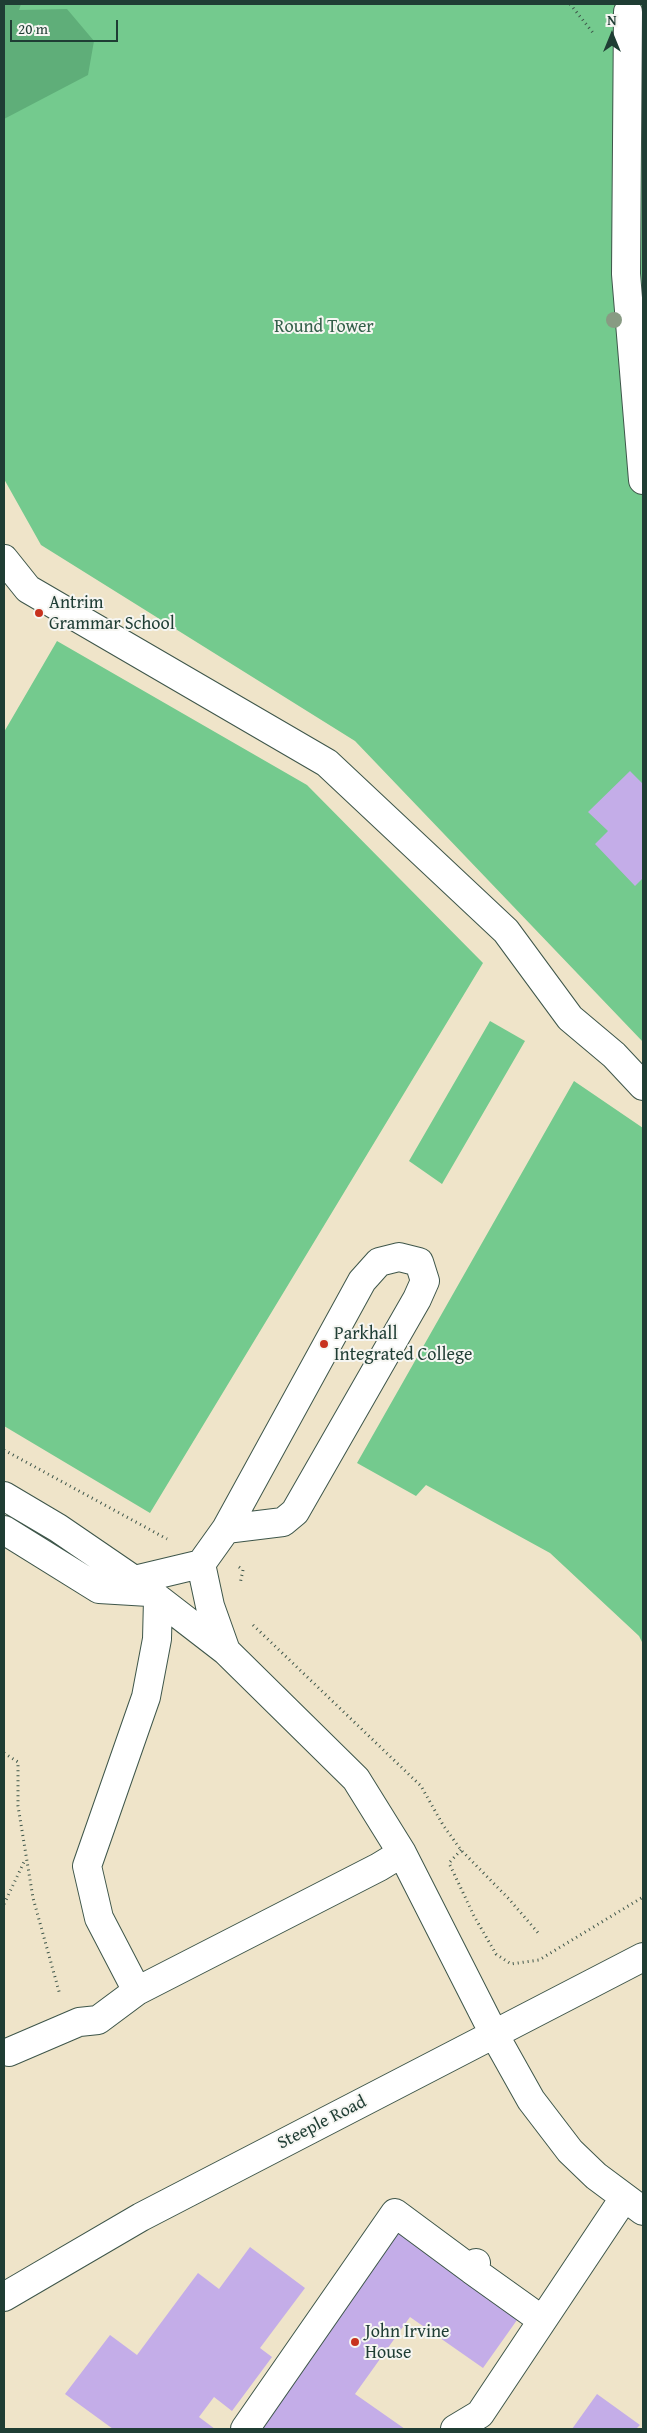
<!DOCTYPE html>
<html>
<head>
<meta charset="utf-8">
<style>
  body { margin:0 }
  #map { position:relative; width:647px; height:2433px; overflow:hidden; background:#efe4c9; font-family:"Gentium Book Plus",serif }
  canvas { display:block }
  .frame { position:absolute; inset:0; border:5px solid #1f3d34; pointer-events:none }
  .north { position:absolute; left:587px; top:10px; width:50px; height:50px; -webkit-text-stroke:4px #f6f6f2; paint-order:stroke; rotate:0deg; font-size:14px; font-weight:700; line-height:20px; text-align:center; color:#1f3d34 }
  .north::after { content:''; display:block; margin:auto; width:18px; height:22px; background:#1f3d34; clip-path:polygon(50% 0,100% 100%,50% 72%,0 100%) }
  .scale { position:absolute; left:10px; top:20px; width:108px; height:22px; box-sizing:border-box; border:2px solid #1f3d34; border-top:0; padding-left:6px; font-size:15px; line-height:18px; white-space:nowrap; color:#1f3d34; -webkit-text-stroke:4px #f6f6f2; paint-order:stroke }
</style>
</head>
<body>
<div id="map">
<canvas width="647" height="2433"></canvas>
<div class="frame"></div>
<div class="north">N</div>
<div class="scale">20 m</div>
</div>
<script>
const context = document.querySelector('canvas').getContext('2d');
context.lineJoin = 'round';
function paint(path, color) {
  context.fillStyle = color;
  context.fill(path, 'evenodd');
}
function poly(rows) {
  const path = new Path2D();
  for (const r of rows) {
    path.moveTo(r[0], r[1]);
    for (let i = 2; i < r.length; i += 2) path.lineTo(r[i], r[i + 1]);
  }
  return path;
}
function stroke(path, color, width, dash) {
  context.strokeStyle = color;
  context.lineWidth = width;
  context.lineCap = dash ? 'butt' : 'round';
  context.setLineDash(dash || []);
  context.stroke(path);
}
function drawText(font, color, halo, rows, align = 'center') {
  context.font = font + ' "Gentium Book Plus",serif';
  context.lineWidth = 4;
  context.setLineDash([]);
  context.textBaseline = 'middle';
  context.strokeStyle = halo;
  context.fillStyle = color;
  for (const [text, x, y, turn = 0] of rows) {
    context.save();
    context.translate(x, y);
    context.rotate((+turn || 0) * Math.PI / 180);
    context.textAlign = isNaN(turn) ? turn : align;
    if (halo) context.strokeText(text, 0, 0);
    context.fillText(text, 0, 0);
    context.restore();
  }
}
paint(poly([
  [4,4,643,4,643,1042,355,741,41,545,4,479],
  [57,641,307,785,483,963,150,1513,4,1426,4,732],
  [490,1021,525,1041,442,1184,409,1161],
  [574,1081,643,1128,643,1644,639,1636,550,1553,426,1485,416,1496,357,1463]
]), '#74ca8e');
paint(poly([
  [4,4,21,4,19,10,67,9,94,41,88,75,4,119]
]), '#5fae79');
paint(poly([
  [630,771,643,784,643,878,635,886,595,844,608,831,588,812],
  [400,2227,522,2313,483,2368,410,2317,355,2394,405,2429,257,2429],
  [250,2247,305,2288,260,2348,272,2357,232,2411,214,2397,199,2417,215,2429,113,2429,65,2394,110,2335,137,2355,198,2273,219,2289],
  [597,2394,640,2425,636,2429,572,2429]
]), '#c4ade8');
const minor = poly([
  [628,12,626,274,643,480],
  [4,559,28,589,327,763,506,931,570,1018,614,1055,643,1086],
  [4,1496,58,1528,134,1580,226,1651,356,1779,402,1853,494,2034,531,2100,570,2151,596,2176,643,2211],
  [4,1530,99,1589,149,1592],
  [201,1564,210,1606,226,1651],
  [134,1580,201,1564,226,1529,362,1281,379,1262,399,1257,419,1262,425,1281,417,1299,295,1512,283,1522,226,1529],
  [137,1991,99,1918,87,1866,146,1697,157,1639,158,1599],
  [9,2052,79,2022,98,2020,137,1991,379,1867,402,1853],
  [476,2263,472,2270,542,2320],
  [4,2297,141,2217,643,1957],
  [245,2429,395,2213,472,2270],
  [455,2429,480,2414,624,2198]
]);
stroke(minor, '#3e564a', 30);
stroke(poly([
  [570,4,594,34],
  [4,1450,167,1539],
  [239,1567,243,1570,240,1584],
  [253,1625,421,1786,443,1825,461,1850,509,1899,540,1935],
  [4,1753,18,1762,18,1806,33,1898,60,1995],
  [461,1850,449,1863,474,1916,496,1954,511,1964,539,1960,643,1897],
  [4,1904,25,1860]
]), '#3e564a', 3, [1, 4]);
stroke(minor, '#fff', 28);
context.fillStyle = '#889b83';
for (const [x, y] of [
  [614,320]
]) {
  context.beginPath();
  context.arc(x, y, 8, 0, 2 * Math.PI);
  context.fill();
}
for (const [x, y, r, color] of [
  [39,613,5,"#c8321e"],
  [324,1344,5,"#c8321e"],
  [355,2342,5,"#c8321e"]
]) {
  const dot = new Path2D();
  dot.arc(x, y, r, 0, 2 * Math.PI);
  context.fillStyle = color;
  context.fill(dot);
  stroke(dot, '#f6f6f2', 2);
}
drawText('18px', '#34604a', '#f6f6f2', [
  ["Round Tower",324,327]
]);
drawText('18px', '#1f3d34', '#f6f6f2', [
  ["Antrim",49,603],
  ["Grammar School",49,624],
  ["Parkhall",334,1334],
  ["Integrated College",334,1355],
  ["John Irvine",365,2332],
  ["House",365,2353]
], 'left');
drawText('18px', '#1f3d34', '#f6f6f2', [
  ["Steeple Road",322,2123,-27]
]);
</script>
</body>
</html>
